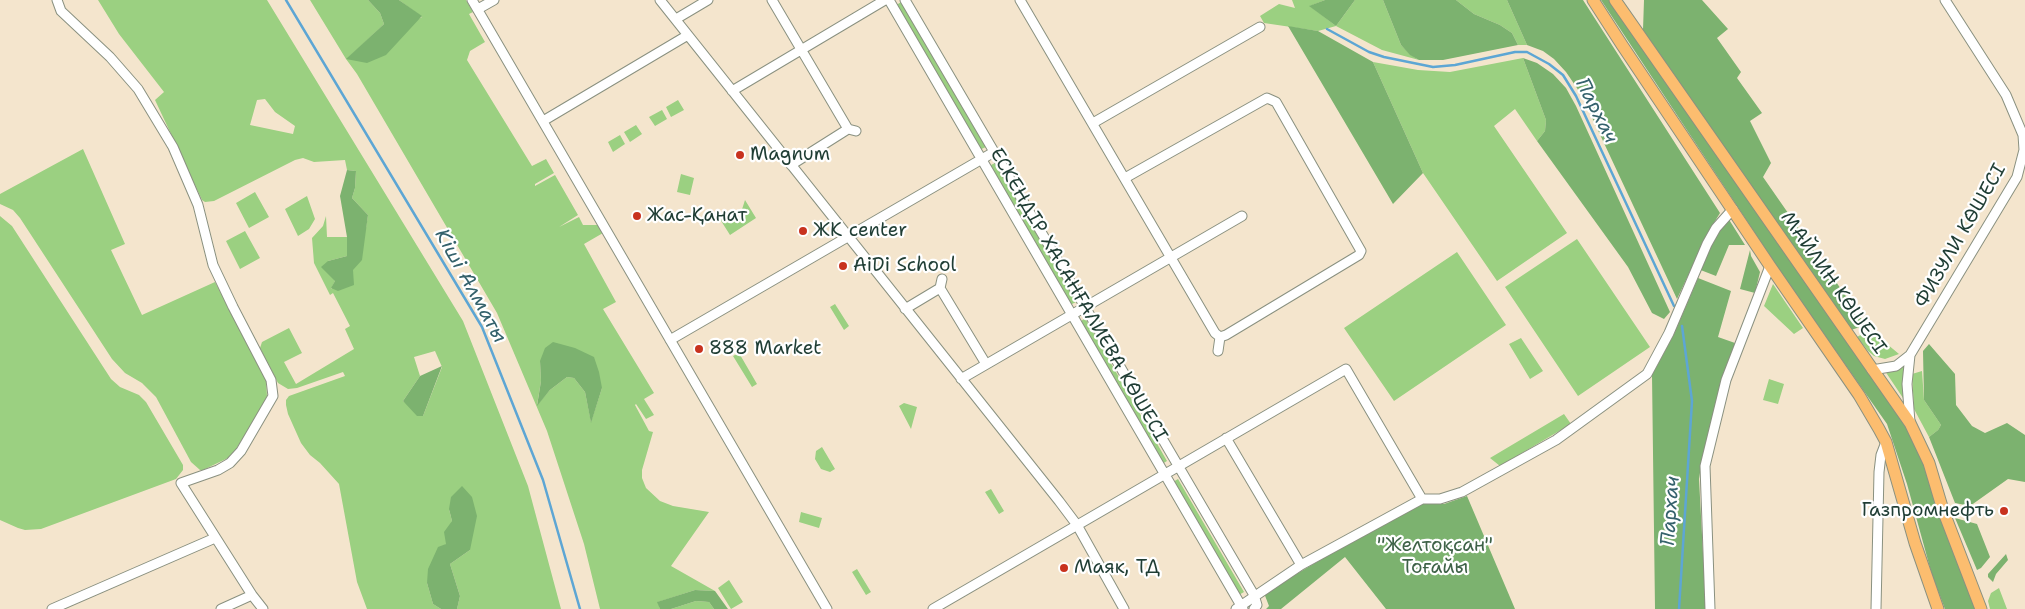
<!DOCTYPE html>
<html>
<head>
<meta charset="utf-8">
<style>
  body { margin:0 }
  canvas { display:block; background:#f4e5cd }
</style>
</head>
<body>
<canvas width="2025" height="609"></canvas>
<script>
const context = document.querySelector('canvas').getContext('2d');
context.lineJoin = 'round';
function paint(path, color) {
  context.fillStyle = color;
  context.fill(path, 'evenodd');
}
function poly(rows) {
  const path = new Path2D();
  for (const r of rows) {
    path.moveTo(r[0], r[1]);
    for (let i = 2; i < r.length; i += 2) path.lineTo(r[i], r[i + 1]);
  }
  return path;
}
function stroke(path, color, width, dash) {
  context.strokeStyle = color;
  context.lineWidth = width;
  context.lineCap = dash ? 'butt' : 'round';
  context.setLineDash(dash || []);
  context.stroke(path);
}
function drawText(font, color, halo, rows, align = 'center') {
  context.font = font + ' "Shantell Sans",sans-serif';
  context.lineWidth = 4.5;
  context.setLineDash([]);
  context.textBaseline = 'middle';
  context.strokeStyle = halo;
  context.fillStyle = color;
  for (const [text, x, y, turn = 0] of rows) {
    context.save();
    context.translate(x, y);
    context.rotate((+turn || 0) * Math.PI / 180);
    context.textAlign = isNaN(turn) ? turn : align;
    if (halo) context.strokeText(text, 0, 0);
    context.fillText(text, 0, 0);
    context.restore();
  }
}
paint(poly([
  [98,0,267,0,463,321,528,486,561,609,457,609,460,596,450,564,470,550,449,509,452,521,446,544,427,583,433,604,441,609,367,609,357,582,339,484,320,463,310,455,301,443,288,414,286,405,286,400,289,396,345,376,343,372,297,388,288,389,278,383,260,348,262,342,289,328,302,353,284,362,296,384,354,349,345,329,350,326,333,293,330,295,314,263,312,238,323,226,326,216,327,237,347,237,347,256,328,261,335,281,331,289,353,269,366,228,368,215,352,198,355,188,356,171,347,170,345,160,314,162,303,158,295,160,214,201,205,202,202,200,155,100,164,92,119,34],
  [265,99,275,112,295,126,293,134,250,125,257,100],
  [435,351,442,367,423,416,403,401,420,376,414,357],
  [310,0,368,0,380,13,384,24,347,59,422,17,399,0,466,0,473,12,469,14,485,42,470,51,467,60,532,166,546,159,554,173,535,184,535,186,555,175,578,215,559,227,579,217,583,225,598,225,603,233,584,244,616,302,603,309,654,393,644,399,654,415,646,419,636,404,635,405,649,431,653,432,642,470,642,478,646,488,660,501,673,506,709,512,671,566,715,591,695,590,658,602,660,609,600,609,584,544,547,431,497,313,357,74,346,59],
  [540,361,602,388,591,422,585,392,574,378,567,377,550,390,537,405,541,381],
  [1292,0,1325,0,1310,6,1336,26,1355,0,1383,0,1401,45,1411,55,1419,60,1382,50,1336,26,1318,31,1264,23,1260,16,1279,4,1295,8],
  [1456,0,1507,0,1527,45,1518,45,1512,33,1500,25,1474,14],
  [901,2,986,147,979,150,895,6],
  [1523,58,1546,120,1545,131,1537,141,1515,109,1494,126,1567,233,1497,281,1423,173,1373,62,1418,70,1450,72],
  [678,100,684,110,671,117,666,107],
  [662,110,667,119,655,126,649,117],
  [636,125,642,134,630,142,624,132],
  [620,135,625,144,613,152,608,142],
  [83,149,125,244,111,250,142,315,215,282,266,380,267,396,264,405,236,449,228,458,203,470,200,470,191,462,156,397,142,383,125,373,112,359,20,218,13,210,0,204,0,194],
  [995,163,1076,302,1070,305,989,166],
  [681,174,694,178,690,195,677,192],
  [255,192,269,217,249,228,236,203],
  [307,196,315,219,309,229,298,236,285,209],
  [745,200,756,218,730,235,718,216,738,222],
  [0,216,12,226,111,379,120,387,139,395,146,402,183,465,183,470,176,479,41,529,25,530,18,528,0,520],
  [245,231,260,258,240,269,226,241],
  [1577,239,1650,347,1578,396,1505,287],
  [1457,252,1506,325,1394,401,1344,328],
  [1773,284,1803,328,1794,334,1764,306],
  [835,304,849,326,844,330,830,307],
  [1085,318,1167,461,1162,464,1080,322],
  [1873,328,1887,344,1899,354,1885,359,1874,356,1868,351,1857,337],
  [1521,338,1543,371,1530,379,1509,344],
  [739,353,757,384,752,387,733,356],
  [1906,365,1905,401,1885,371,1896,370],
  [1922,371,1924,400,1941,425,1938,430,1929,437,1914,409,1912,374],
  [1769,379,1784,384,1778,404,1763,400],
  [904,403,917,407,911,429,899,406],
  [1564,414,1571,424,1500,466,1490,458],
  [822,447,835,469,830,472,821,469,815,459,816,451],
  [1178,479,1244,592,1237,596,1173,482],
  [991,489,1004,511,999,514,985,492],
  [801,512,822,518,819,528,799,522],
  [857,569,871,592,866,595,852,572],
  [729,580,743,602,731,609,718,588],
  [1999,588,2007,609,1990,609,1988,601,1991,593],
  [696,601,709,602,714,609,671,609]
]), '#9bd081');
paint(poly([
  [368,0,399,0,422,16,386,55,367,63,346,59,384,24,380,13],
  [1325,0,1355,0,1336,26,1309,6],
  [1383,0,1456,0,1474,14,1500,25,1512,33,1518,45,1443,60,1419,60,1410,55,1401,45],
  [1507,0,1583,0,1720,213,1709,231,1677,299,1581,94,1566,72,1554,59,1543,51,1527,45],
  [1601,0,1611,0,1907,424,1927,469,1977,609,1945,609,1932,575,1907,484,1887,424,1788,283],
  [1644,0,1702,0,1728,29,1717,38,1741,72,1737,78,1762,113,1750,121,1771,163,1763,177,1866,325,1851,330,1753,193,1643,30],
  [1288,26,1318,31,1373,62,1423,173,1393,204],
  [1523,58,1537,63,1553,74,1566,88,1576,106,1670,312,1664,319,1652,313,1628,267,1537,141,1545,131,1546,120],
  [347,170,356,171,355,188,352,198,368,215,362,260,353,270,354,285,338,291,331,288,335,281,321,267,328,261,347,256,347,237,340,196],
  [1728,218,1745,245,1729,245,1716,276,1698,269,1709,245],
  [1750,250,1751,256,1760,272,1755,293,1740,289],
  [1698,278,1731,291,1718,337,1735,343,1703,454,1699,479,1706,609,1655,609,1652,375,1674,334],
  [553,342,575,348,594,357,599,372,602,388,591,423,585,392,574,378,567,377,550,390,537,406,541,381,540,361,545,348],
  [1929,344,1955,374,1956,405,1972,426,1985,433,2007,423,2025,435,2025,482,2008,479,1970,506,1955,503,1929,437,1938,430,1941,425,1924,400,1923,351],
  [442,366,423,416,417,416,403,401,420,376],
  [462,486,472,497,477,516,470,550,450,564,460,596,457,609,441,609,433,604,427,583,428,569,438,547,446,544,444,532,452,521,449,509,451,497],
  [1467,496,1515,609,1386,609,1345,557,1281,609,1266,609,1269,606,1264,593,1339,549,1423,504,1444,504],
  [1955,518,1977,524,1990,557,1981,568,1977,570],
  [2006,554,2008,560,1996,574,1993,582,1988,577,1988,574],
  [695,590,715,591,728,609,714,609,709,602,696,601,671,609,660,609,657,602]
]), '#7cb26f');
stroke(poly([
  [286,0,482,327,543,480,580,609],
  [1327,29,1369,52,1384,57,1433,67,1455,65,1515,52,1527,52,1549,64,1563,75,1576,96,1674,306],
  [1679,609,1692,401,1682,326]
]), '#5da6d4', 2.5);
const minor = poly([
  [57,0,61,11,110,57,138,89,173,147,198,205,213,265,233,307,271,380,273,396,241,451,230,463,218,470,181,483,252,595,221,609],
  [472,0,827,609],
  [660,0,1059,501,1077,525,1124,609],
  [772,0,848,129,856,131],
  [889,0,1243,609],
  [905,0,1254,595,1257,605,1254,609],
  [1020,0,1215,333,1220,337],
  [478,9,494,0],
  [676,19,708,0],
  [732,91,885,0],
  [543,121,688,35],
  [1093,123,1260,27],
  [791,165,848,129],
  [1125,178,1267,98,1276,102,1361,251,1359,255,1226,335,1220,337],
  [942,279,940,288,986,364],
  [905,309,940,288],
  [670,340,994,152],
  [1218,351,1220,337],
  [1872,370,1896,366,1910,355,2017,177,2024,150,2023,135,2006,95,1945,0],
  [961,379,1242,216],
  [1910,422,1907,384,1910,355],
  [1226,438,1301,565],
  [252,595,263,609],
  [52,609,215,538],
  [933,609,1346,369,1422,499],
  [1236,609,1301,565,1422,499,1440,499,1462,492,1556,440,1647,374,1669,333,1707,244,1716,228,1733,209],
  [1710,609,1705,466,1726,380,1770,266],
  [1876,609,1879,472,1881,455,1886,442]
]);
const major = poly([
  [1593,0,1622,45,1770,266,1859,395,1879,429,1886,442,1915,543,1938,609],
  [1615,0,1910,423,1929,463,1943,510,1981,609]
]);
stroke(minor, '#8a9180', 11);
stroke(major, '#8a9180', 13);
stroke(minor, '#fff', 9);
stroke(major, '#fcbd6f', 11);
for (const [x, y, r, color] of [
  [740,155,5,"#c8321e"],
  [637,216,5,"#c8321e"],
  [803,231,5,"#c8321e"],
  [843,266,5,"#c8321e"],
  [699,349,5,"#c8321e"],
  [2004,511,5,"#c8321e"],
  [1064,568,5,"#c8321e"]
]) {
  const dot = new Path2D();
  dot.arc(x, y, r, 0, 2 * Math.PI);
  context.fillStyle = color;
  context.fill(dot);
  stroke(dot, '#fff', 2);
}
drawText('19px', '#1f3d34', '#fff', [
  ["Magnum",750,155],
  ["Жас-Қанат",647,216],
  ["ЖК center",813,231],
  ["AiDi School",853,266],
  ["888 Market",709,349],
  ["Газпромнефть",1994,511,"right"],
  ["Маяк, ТД",1074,568]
], 'left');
drawText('19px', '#1f3d34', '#fff', [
  ["ФИЗУЛИ КӨШЕСІ",1961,236,-60],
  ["МАЙЛИН КӨШЕСІ",1833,283,55],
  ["ЕСКЕНДІР ХАСАНҒАЛИЕВА КӨШЕСІ",1078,295,60]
]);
drawText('19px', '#3e6247', '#fff', [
  ["\"Желтоқсан\"",1435,546],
  ["Тоғайы",1435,568]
]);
drawText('italic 20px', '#35626c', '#fff', [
  ["Пархач",1596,111,63],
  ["Кіші Алматы",470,286,61],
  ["Пархач",1671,511,-86]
]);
</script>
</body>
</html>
